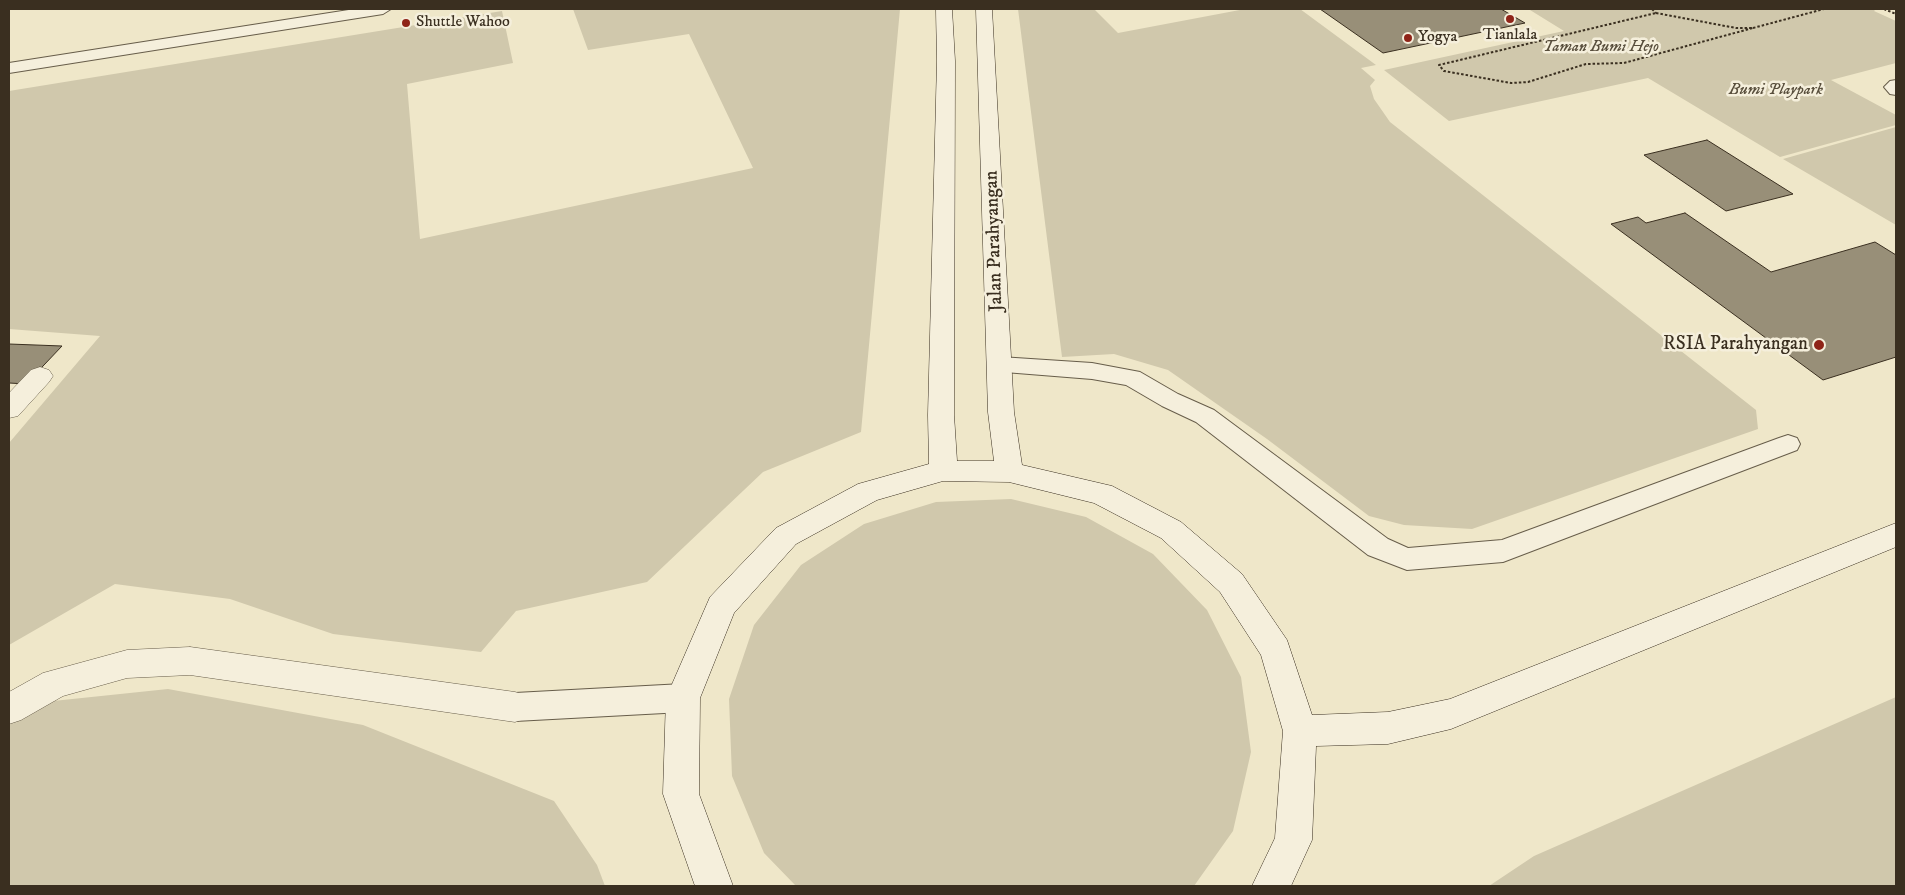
<!DOCTYPE html>
<html>
<head>
<meta charset="utf-8">
<style>
  body { margin:0 }
  #map { position:relative; width:1905px; height:895px; overflow:hidden; background:#efe7c9; font-family:"IM FELL DW Pica",serif }
  canvas { display:block }
  .frame { position:absolute; inset:0; border:10px solid #3a2f20; pointer-events:none }
</style>
</head>
<body>
<div id="map">
<canvas width="1905" height="895"></canvas>
<div class="frame"></div>
</div>
<script>
const context = document.querySelector('canvas').getContext('2d');
context.lineJoin = 'round';
function paint(path, color) {
  context.fillStyle = color;
  context.fill(path, 'evenodd');
}
function poly(rows) {
  const path = new Path2D();
  for (const r of rows) {
    path.moveTo(r[0], r[1]);
    for (let i = 2; i < r.length; i += 2) path.lineTo(r[i], r[i + 1]);
  }
  return path;
}
function stroke(path, color, width, dash) {
  context.strokeStyle = color;
  context.lineWidth = width;
  context.lineCap = dash ? 'butt' : 'round';
  context.setLineDash(dash || []);
  context.stroke(path);
}
function drawText(font, color, halo, rows, align = 'center') {
  context.font = font + ' "IM FELL DW Pica",serif';
  context.lineWidth = 5;
  context.setLineDash([]);
  context.textBaseline = 'middle';
  context.strokeStyle = halo;
  context.fillStyle = color;
  for (const [text, x, y, turn = 0] of rows) {
    context.save();
    context.translate(x, y);
    context.rotate((+turn || 0) * Math.PI / 180);
    context.textAlign = isNaN(turn) ? turn : align;
    if (halo) context.strokeText(text, 0, 0);
    context.fillText(text, 0, 0);
    context.restore();
  }
}
paint(poly([
  [573,9,900,9,861,432,763,472,647,582,516,611,481,652,333,634,230,599,115,584,9,645,9,443,100,336,9,329,9,91,502,11,513,63,407,84,420,239,753,168,689,34,588,50],
  [1018,9,1094,9,1118,33,1245,9,1300,9,1376,65,1361,68,1375,80,1370,86,1374,99,1390,122,1756,410,1758,429,1472,529,1404,525,1369,516,1267,439,1168,370,1114,354,1062,357],
  [1538,9,1876,9,1874,11,1896,21,1896,63,1831,80,1896,115,1896,125,1780,157,1648,78,1449,121,1384,70,1564,31,1530,10],
  [1896,127,1896,225,1783,159],
  [1011,499,1086,517,1153,554,1207,610,1241,677,1251,752,1233,831,1194,886,796,886,764,853,732,776,729,699,754,625,801,565,864,524,936,502],
  [168,689,363,725,554,801,597,865,605,886,9,886,9,717,34,703],
  [1896,697,1896,886,1489,886,1534,856]
]), '#d0c8ac');
const building = poly([
  [1320,9,1501,9,1525,23,1383,53,1320,9],
  [1707,140,1793,194,1726,211,1644,155,1707,140],
  [1685,213,1771,272,1875,242,1896,255,1896,357,1823,380,1611,224,1638,217,1646,223,1685,213],
  [9,344,62,346,26,384,9,383,9,344]
]);
paint(building, '#988f78');
stroke(building, '#3a2f20', 1);
const lane = poly([
  [355,9,391,9,383,14,9,73,9,63,355,9],
  [1896,80,1896,95,1890,94,1884,87,1890,81,1896,80],
  [1000,357,1092,363,1140,372,1178,394,1214,410,1388,539,1408,548,1502,540,1779,438,1788,435,1797,438,1800,444,1797,450,1503,562,1407,570,1368,555,1196,422,1162,406,1126,385,1092,379,992,371,988,365,992,359,1000,357],
  [683,684,694,688,698,698,694,708,683,712,515,721,504,717,500,707,504,697,515,693,683,684]
]);
const street = poly([
  [40,367,49,370,53,376,49,382,18,416,9,418,9,393,31,370,40,367],
  [190,647,515,692,527,696,532,707,527,718,515,722,190,675,127,678,63,696,21,720,9,724,9,692,43,673,127,650,190,647]
]);
const secondary = poly([
  [936,9,952,9,955,61,954,415,957,461,994,461,988,412,976,9,992,9,1014,412,1022,465,1112,486,1181,522,1242,574,1287,640,1312,715,1388,712,1450,699,1896,523,1896,547,1451,729,1388,744,1316,746,1312,840,1306,853,1291,886,1252,886,1275,838,1283,731,1261,655,1220,592,1161,538,1094,503,1009,482,943,481,877,500,796,544,734,613,700,698,699,794,733,886,695,886,663,794,666,698,710,597,776,528,858,484,929,464,928,415,937,61,936,9]
]);
stroke(lane, '#675d4a', 2);
stroke(street, '#675d4a', 1);
stroke(secondary, '#3a2f20', 1);
stroke(poly([
  [1652,9,1656,13],
  [1884,9,1896,14],
  [1656,13,1736,28,1753,28,1624,63,1586,64,1528,82,1511,83,1444,71,1439,65,1656,13],
  [1753,28,1824,9]
]), '#3a2f20', 2, [2.5, 2]);
paint(lane, '#f5efdc');
paint(street, '#f5efdc');
paint(secondary, '#f5efdc');
for (const [x, y, r, color] of [
  [1510,19,5,"#8f2418"],
  [406,23,5,"#8f2418"],
  [1408,38,5,"#8f2418"],
  [1819,345,6,"#8f2418"]
]) {
  const dot = new Path2D();
  dot.arc(x, y, r, 0, 2 * Math.PI);
  context.fillStyle = color;
  context.fill(dot);
  stroke(dot, '#f5efdc', 2);
}
drawText('16px', '#3a2f20', '#f5efdc', [
  ["Shuttle Wahoo",416,23],
  ["Tianlala",1510,36,"center"],
  ["Yogya",1418,38]
], 'left');
drawText('italic 16px', '#584e3c', '#f5efdc', [
  ["Taman Bumi Hejo",1601,48],
  ["Bumi Playpark",1776,91]
]);
drawText('19px', '#3a2f20', '#f5efdc', [
  ["Jalan Parahyangan",995,241,-92]
]);
drawText('19px', '#3a2f20', '#f5efdc', [
  ["RSIA Parahyangan",1808,345]
], 'right');
</script>
</body>
</html>
